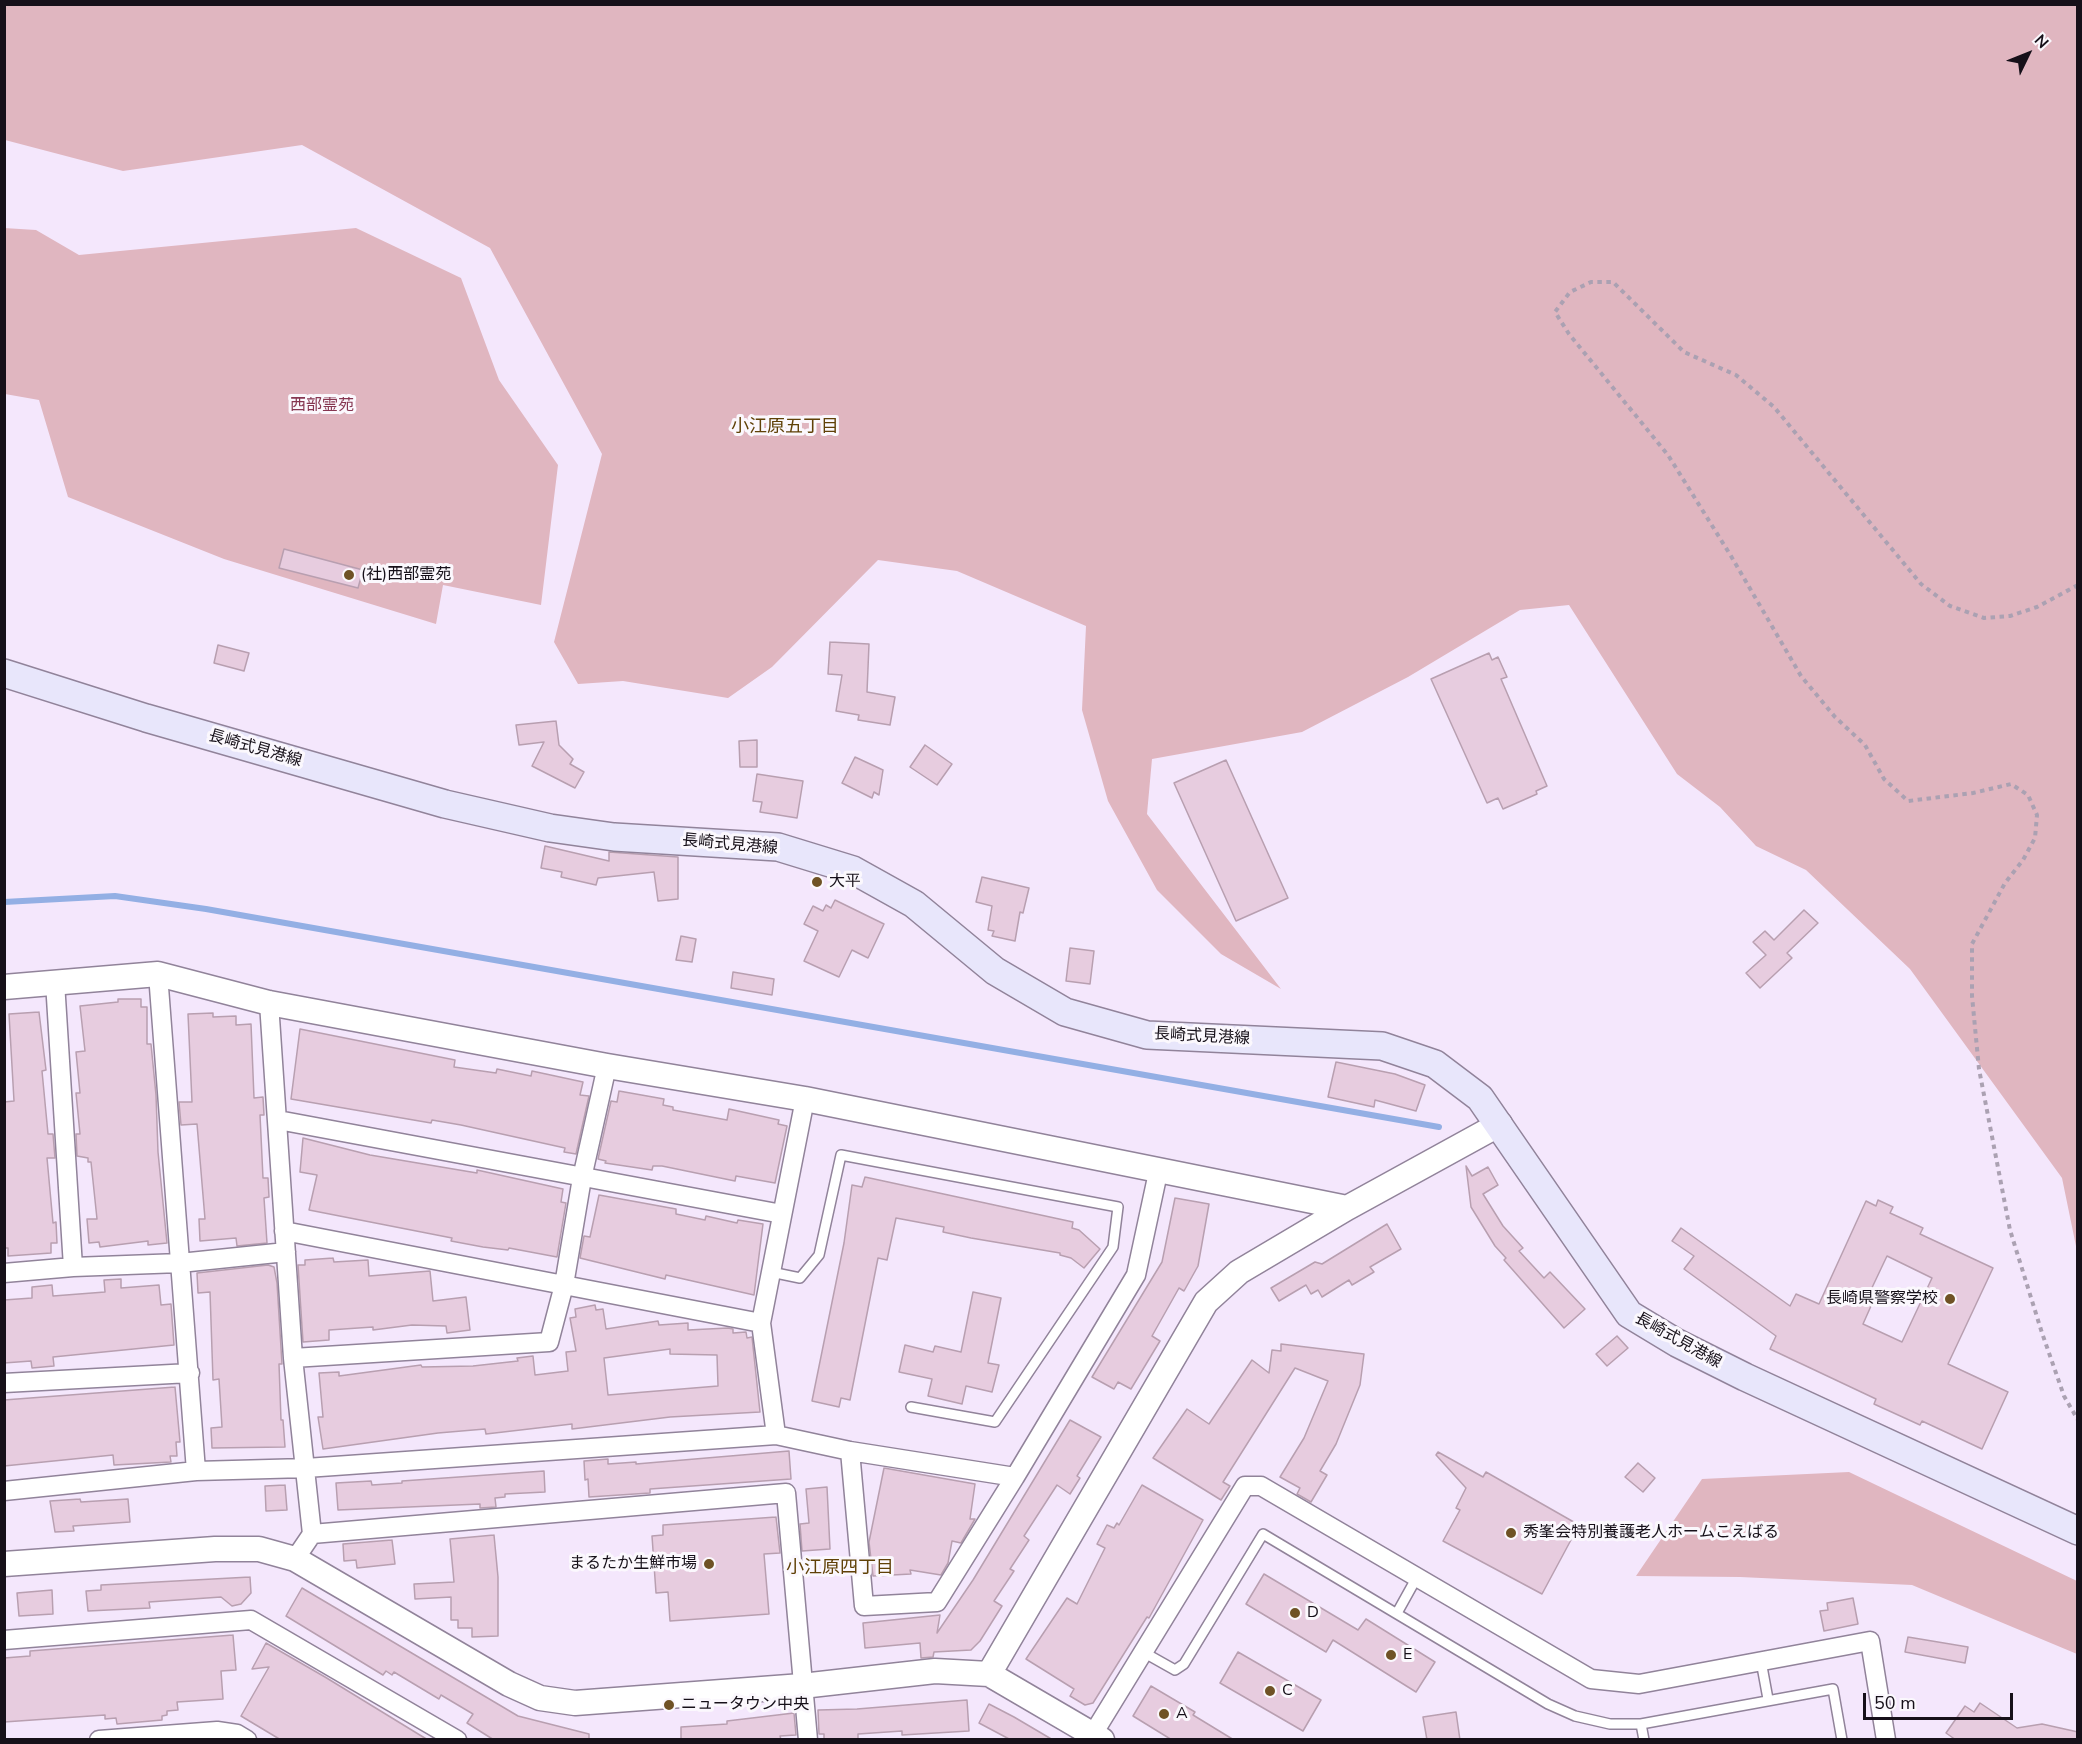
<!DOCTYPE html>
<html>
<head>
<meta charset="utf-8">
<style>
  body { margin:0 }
  #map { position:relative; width:2082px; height:1744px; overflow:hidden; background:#f4e7fc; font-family:"Nunito Sans",sans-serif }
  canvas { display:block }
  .frame { position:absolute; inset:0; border:6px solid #161019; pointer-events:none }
  .north { position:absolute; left:1998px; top:24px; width:60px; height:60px; -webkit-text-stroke:4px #fbf8fd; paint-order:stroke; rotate:47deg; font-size:16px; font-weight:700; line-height:24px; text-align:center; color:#161019 }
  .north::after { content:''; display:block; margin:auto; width:21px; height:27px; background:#161019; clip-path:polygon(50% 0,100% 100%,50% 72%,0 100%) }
  .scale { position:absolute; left:1863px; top:1693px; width:150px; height:27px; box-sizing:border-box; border:3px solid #161019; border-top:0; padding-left:8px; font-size:18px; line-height:21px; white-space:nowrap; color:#161019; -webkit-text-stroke:4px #fbf8fd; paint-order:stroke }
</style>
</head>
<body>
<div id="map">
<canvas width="2082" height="1744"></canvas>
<div class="frame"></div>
<div class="north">N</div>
<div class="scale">50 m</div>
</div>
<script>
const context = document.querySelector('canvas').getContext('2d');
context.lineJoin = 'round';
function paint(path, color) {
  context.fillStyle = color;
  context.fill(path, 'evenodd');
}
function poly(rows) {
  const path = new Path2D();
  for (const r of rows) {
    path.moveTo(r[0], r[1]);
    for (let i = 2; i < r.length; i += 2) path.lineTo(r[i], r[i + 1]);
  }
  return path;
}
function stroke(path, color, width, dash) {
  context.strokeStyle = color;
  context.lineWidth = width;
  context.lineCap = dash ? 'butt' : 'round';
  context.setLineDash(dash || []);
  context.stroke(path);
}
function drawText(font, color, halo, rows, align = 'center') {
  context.font = font + ' "Nunito Sans","Noto Sans JP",sans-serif';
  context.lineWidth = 6;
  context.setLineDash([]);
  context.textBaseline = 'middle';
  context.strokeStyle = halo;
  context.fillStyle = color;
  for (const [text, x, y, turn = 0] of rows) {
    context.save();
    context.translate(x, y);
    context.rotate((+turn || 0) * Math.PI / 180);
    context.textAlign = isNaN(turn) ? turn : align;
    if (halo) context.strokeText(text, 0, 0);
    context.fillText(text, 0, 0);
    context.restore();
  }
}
paint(poly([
  [4,5,2077,5,2077,1251,2062,1178,1910,969,1806,870,1756,846,1720,807,1677,774,1569,605,1520,610,1408,677,1302,732,1152,759,1147,814,1281,989,1221,954,1157,890,1108,801,1082,710,1086,626,957,571,878,560,772,667,728,698,623,681,578,684,554,642,602,454,490,248,302,145,123,171,5,140],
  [4,228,36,230,79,255,356,228,461,278,499,380,558,465,541,605,443,585,436,624,224,559,68,497,39,400,5,394],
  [1849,1472,2077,1581,2077,1654,1912,1585,1740,1577,1636,1576,1702,1479]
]), '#e0b6c0');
stroke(poly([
  [4,902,115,896,206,909,1439,1127]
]), '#93afe4', 6);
const building = poly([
  [284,549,363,570,358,588,279,568,284,549],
  [830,642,869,644,867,692,895,697,890,725,858,720,859,715,836,711,842,675,828,674,830,642],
  [218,645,249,653,244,671,214,663,218,645],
  [1489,653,1492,660,1498,657,1507,677,1501,679,1547,786,1536,791,1537,794,1503,809,1498,798,1487,803,1431,679,1489,653],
  [556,721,559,745,573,759,570,764,584,772,575,788,532,766,544,742,519,745,516,725,556,721],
  [757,740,757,767,740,767,739,741,757,740],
  [925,745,952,764,937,785,910,767,925,745],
  [855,757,883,770,879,795,874,792,872,798,842,783,855,757],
  [1226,760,1288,898,1236,921,1174,783,1226,760],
  [757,774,803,781,797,818,760,812,762,802,753,801,757,774],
  [545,846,609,861,609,852,678,857,678,899,658,901,654,872,598,878,596,885,561,877,562,872,541,868,545,846],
  [982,877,1029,888,1023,913,1020,912,1015,941,992,936,994,931,988,930,992,906,976,902,982,877],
  [835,900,884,924,868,958,852,950,839,977,804,961,818,931,804,924,813,906,823,911,826,905,831,908,835,900],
  [1804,910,1818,923,1787,953,1792,958,1760,988,1746,973,1766,955,1753,942,1765,931,1774,940,1804,910],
  [681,936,696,939,692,962,676,960,681,936],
  [1070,948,1094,951,1090,984,1066,981,1070,948],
  [733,972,774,979,772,995,731,988,733,972],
  [118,999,141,999,141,1007,147,1007,147,1044,151,1044,156,1095,158,1152,167,1243,148,1245,148,1241,100,1247,99,1242,89,1243,87,1219,97,1219,91,1162,88,1162,88,1158,77,1156,76,1134,80,1134,76,1093,80,1093,76,1052,85,1051,80,1006,118,1002,118,999],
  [39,1012,46,1070,42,1071,48,1134,53,1134,55,1158,47,1158,53,1223,56,1222,57,1243,51,1243,51,1253,8,1256,8,1248,4,1248,4,1102,14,1101,9,1014,39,1012],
  [213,1013,213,1017,236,1016,236,1025,251,1024,254,1098,263,1097,264,1115,260,1115,263,1178,268,1178,269,1197,264,1198,267,1243,237,1246,236,1238,200,1241,199,1219,205,1219,197,1124,181,1125,179,1102,192,1102,188,1014,213,1013],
  [300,1029,455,1060,454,1067,496,1073,497,1069,531,1076,532,1071,583,1082,580,1095,589,1096,576,1154,564,1152,565,1148,461,1125,432,1120,431,1123,291,1099,300,1029],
  [1336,1062,1395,1074,1425,1085,1416,1111,1375,1100,1374,1107,1328,1097,1336,1062],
  [619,1091,664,1099,663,1105,673,1107,673,1110,727,1120,729,1109,779,1120,778,1124,787,1126,775,1183,736,1176,735,1181,662,1166,653,1166,652,1170,605,1163,606,1161,598,1159,611,1101,617,1102,619,1091],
  [303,1138,370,1155,477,1173,477,1170,563,1189,561,1202,566,1203,557,1257,509,1248,508,1250,483,1247,451,1241,452,1238,309,1210,317,1175,300,1172,303,1138],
  [1466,1166,1472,1176,1488,1167,1498,1185,1483,1194,1503,1226,1523,1248,1519,1251,1544,1278,1550,1272,1585,1309,1564,1328,1504,1260,1506,1258,1495,1246,1471,1207,1466,1166],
  [865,1177,1073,1222,1072,1228,1079,1230,1100,1249,1084,1268,1071,1258,1060,1255,1060,1253,971,1238,943,1232,944,1227,896,1218,887,1260,878,1258,850,1400,841,1398,839,1407,812,1401,844,1243,852,1185,862,1187,865,1177],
  [599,1195,676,1209,676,1214,705,1220,706,1216,737,1223,738,1220,763,1224,754,1295,666,1275,665,1279,580,1258,584,1236,590,1237,599,1195],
  [1175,1198,1209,1204,1198,1266,1184,1291,1179,1288,1152,1336,1160,1341,1131,1389,1118,1382,1114,1389,1092,1377,1162,1262,1175,1198],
  [1878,1200,1893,1207,1890,1213,1923,1228,1920,1234,1993,1268,1948,1364,2008,1392,1982,1449,1922,1421,1920,1425,1874,1404,1876,1399,1770,1349,1776,1336,1684,1269,1694,1256,1672,1241,1681,1228,1790,1306,1796,1294,1819,1304,1866,1201,1876,1206,1878,1200],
  [1887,1256,1932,1278,1902,1342,1863,1324,1875,1297,1869,1294,1887,1256],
  [1387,1224,1401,1249,1370,1267,1374,1272,1352,1285,1349,1280,1322,1297,1318,1290,1311,1294,1306,1285,1279,1301,1271,1288,1315,1262,1322,1264,1387,1224],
  [333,1258,334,1262,368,1260,369,1276,430,1271,433,1301,466,1297,470,1330,447,1333,446,1326,412,1325,373,1330,373,1327,329,1330,329,1340,303,1342,298,1265,305,1265,305,1260,333,1258],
  [268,1265,274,1267,277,1283,282,1364,279,1364,281,1420,283,1420,285,1447,212,1448,211,1428,222,1427,219,1379,213,1380,210,1292,198,1293,197,1273,268,1265],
  [121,1279,121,1288,159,1285,161,1305,171,1304,174,1345,53,1357,54,1366,32,1368,31,1361,4,1363,4,1300,32,1298,32,1287,52,1285,53,1296,105,1292,104,1280,121,1279],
  [973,1292,1001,1298,988,1363,999,1365,992,1392,966,1386,962,1404,928,1396,932,1379,899,1372,905,1345,933,1352,935,1346,961,1352,973,1292],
  [595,1305,596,1310,603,1309,606,1329,658,1321,659,1325,688,1323,688,1330,728,1328,733,1329,733,1333,746,1332,747,1338,752,1337,760,1412,670,1417,572,1429,572,1424,486,1434,485,1429,438,1433,323,1449,318,1417,323,1417,319,1373,339,1372,339,1376,421,1365,422,1367,473,1366,518,1361,517,1358,533,1356,535,1375,568,1371,566,1352,576,1351,570,1318,576,1317,575,1309,595,1305],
  [670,1349,670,1354,717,1355,718,1386,608,1395,604,1358,670,1349],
  [1617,1336,1628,1348,1607,1366,1596,1354,1617,1336],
  [1281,1344,1364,1354,1360,1385,1336,1444,1320,1471,1327,1475,1311,1502,1297,1494,1300,1488,1280,1477,1304,1438,1328,1381,1295,1368,1223,1482,1230,1486,1221,1500,1153,1458,1187,1409,1209,1424,1252,1360,1269,1373,1272,1350,1281,1351,1281,1344],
  [175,1387,180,1442,176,1442,177,1456,170,1456,171,1462,114,1465,113,1455,4,1466,4,1400,175,1387],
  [1070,1420,1101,1437,1077,1476,1080,1478,1070,1494,1057,1485,1024,1536,1029,1540,1010,1569,1014,1571,994,1601,1002,1606,980,1641,971,1650,934,1652,933,1657,921,1658,920,1643,865,1648,863,1623,940,1615,937,1633,973,1580,1070,1420],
  [789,1451,791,1479,650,1489,650,1493,589,1497,588,1479,585,1480,584,1461,608,1459,608,1464,636,1462,636,1464,789,1451],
  [1438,1452,1483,1477,1486,1472,1579,1525,1542,1594,1443,1541,1460,1510,1456,1508,1466,1488,1436,1455,1438,1452],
  [1638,1463,1655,1478,1643,1492,1625,1477,1638,1463],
  [884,1468,975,1484,970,1519,975,1519,961,1543,952,1541,948,1563,941,1575,910,1570,911,1574,873,1576,869,1542,884,1468],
  [544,1471,545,1492,505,1494,505,1497,495,1498,496,1507,480,1508,480,1504,338,1510,336,1483,371,1481,372,1485,402,1483,402,1481,544,1471],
  [285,1485,287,1510,266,1511,265,1486,285,1485],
  [1142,1485,1203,1520,1149,1618,1147,1617,1093,1703,1085,1705,1070,1696,1074,1689,1026,1659,1067,1598,1077,1604,1105,1548,1097,1544,1107,1525,1114,1528,1117,1523,1119,1525,1142,1485],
  [827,1487,830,1549,802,1551,800,1524,809,1523,806,1489,827,1487],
  [80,1499,81,1502,128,1499,130,1522,73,1526,74,1531,55,1532,50,1501,80,1499],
  [776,1517,780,1553,764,1554,769,1614,670,1621,668,1592,656,1593,652,1536,663,1535,663,1525,776,1517],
  [494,1535,498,1577,498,1636,472,1637,472,1628,458,1628,458,1620,451,1620,451,1597,415,1599,414,1584,454,1582,450,1539,494,1535],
  [392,1540,395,1564,357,1568,356,1560,344,1561,343,1544,392,1540],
  [1264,1574,1358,1630,1366,1619,1435,1662,1416,1692,1333,1640,1326,1652,1246,1604,1264,1574],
  [250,1577,251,1593,241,1604,232,1606,221,1597,149,1602,150,1608,88,1611,86,1591,101,1590,101,1585,250,1577],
  [302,1588,518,1716,589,1734,589,1740,494,1740,467,1723,473,1714,441,1695,439,1699,394,1672,392,1675,386,1671,383,1675,286,1616,302,1588],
  [52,1590,53,1614,19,1616,17,1593,52,1590],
  [1853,1598,1858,1624,1824,1631,1820,1611,1828,1610,1827,1603,1853,1598],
  [233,1635,236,1670,221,1671,223,1699,177,1702,178,1710,167,1711,167,1715,162,1716,162,1720,117,1724,116,1718,105,1719,105,1715,4,1722,4,1658,30,1656,30,1651,233,1635],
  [1908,1637,1968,1647,1965,1663,1905,1652,1908,1637],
  [266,1643,325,1677,428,1740,281,1740,241,1716,269,1667,252,1669,266,1643],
  [1238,1652,1321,1700,1303,1731,1220,1683,1238,1652],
  [1151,1686,1195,1712,1193,1715,1234,1740,1172,1740,1133,1716,1151,1686],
  [967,1700,969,1731,902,1735,902,1731,858,1734,858,1740,824,1740,824,1734,819,1734,818,1710,857,1709,967,1700],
  [1980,1703,2017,1728,2042,1724,2078,1732,2078,1740,1956,1740,1946,1733,1965,1706,1974,1712,1980,1703],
  [989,1704,1014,1717,1053,1740,1011,1740,979,1723,989,1704],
  [1456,1712,1460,1740,1427,1740,1423,1717,1456,1712],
  [794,1713,796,1735,780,1736,781,1740,681,1740,681,1727,727,1724,727,1721,794,1713]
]);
paint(building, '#e7ccdf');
stroke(building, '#b89fb0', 1.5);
const service = poly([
  [771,1272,800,1278,819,1255,841,1155,1118,1207,1113,1247,995,1422,911,1407],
  [1397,1613,1417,1577],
  [1143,1652,1175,1670,1184,1664,1263,1534,1548,1704,1575,1716,1610,1724,1641,1724,1833,1689,1842,1740],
  [1761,1661,1768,1699],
  [1641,1724,1644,1740]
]);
const minor = poly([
  [158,974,196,1471],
  [55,982,73,1267],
  [269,1003,293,1358,312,1534,295,1559],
  [278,1120,782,1214],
  [284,1231,761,1323],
  [4,1273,73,1267,180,1263,286,1252],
  [293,1358,549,1342,564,1285,582,1178,607,1066],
  [4,1383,190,1373],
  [776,1435,761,1323,805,1099],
  [850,1451,864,1606,937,1602,1015,1477],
  [4,1491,196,1471,306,1468,776,1435,850,1451,1015,1477,1136,1275,1159,1168],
  [312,1534,786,1493,808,1740],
  [4,1640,251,1620,457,1740],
  [1093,1734,1245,1486,1261,1486,1591,1679,1639,1684,1870,1641,1886,1740],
  [99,1740,217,1731,237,1734,247,1740]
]);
const tertiary = poly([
  [4,987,158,974,269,1003,607,1066,805,1099,1347,1208],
  [4,1564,215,1549,259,1549,295,1559,509,1684,540,1698,575,1703,802,1686,935,1671,989,1674,1102,1740],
  [989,1674,1206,1302,1239,1272,1347,1208,1500,1124]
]);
const secondary = poly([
  [4,673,146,718,445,804,550,828,614,837,778,847,853,870,914,904,995,971,1065,1012,1147,1035,1382,1046,1435,1064,1480,1098,1629,1314,1677,1343,1745,1377,2078,1531]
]);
stroke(service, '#91839a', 12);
stroke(minor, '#91839a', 21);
stroke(tertiary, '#91839a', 27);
stroke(secondary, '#91839a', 30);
stroke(poly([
  [2078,585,2037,607,2010,616,1984,618,1950,606,1921,584,1774,407,1736,375,1684,352,1613,282,1591,282,1570,292,1555,312,1569,334,1668,455,1731,556,1801,676,1835,717,1865,745,1884,779,1908,801,1973,793,2011,784,2028,795,2037,815,2035,838,2023,860,2005,883,1972,944,1972,996,1979,1069,2010,1230,2042,1333,2064,1396,2078,1420]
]), '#aba1b2', 4, [4.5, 4.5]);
stroke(service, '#fff', 9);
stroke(minor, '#fff', 18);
stroke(tertiary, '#fff', 24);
stroke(secondary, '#e8e6fb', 27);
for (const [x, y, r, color] of [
  [349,575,6,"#6f5225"],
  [817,882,6,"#6f5225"],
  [1950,1299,6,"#6f5225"],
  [1511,1533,6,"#6f5225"],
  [709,1564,6,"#6f5225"],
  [1295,1613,6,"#6f5225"],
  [1391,1655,6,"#6f5225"],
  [1270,1691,6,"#6f5225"],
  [669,1705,6,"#6f5225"],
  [1164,1714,6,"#6f5225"]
]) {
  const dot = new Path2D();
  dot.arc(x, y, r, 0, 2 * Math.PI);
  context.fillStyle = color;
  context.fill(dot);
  stroke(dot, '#fbf8fd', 2);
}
drawText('16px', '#863651', '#fbf8fd', [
  ["西部霊苑",322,406]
]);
drawText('16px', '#161019', '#fbf8fd', [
  ["(社)西部霊苑",361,575],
  ["大平",829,882],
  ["長崎県警察学校",1938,1299,"right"],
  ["秀峯会特別養護老人ホームこえばる",1523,1533],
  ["まるたか生鮮市場",697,1564,"right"],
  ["D",1307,1613],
  ["E",1403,1655],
  ["C",1282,1691],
  ["ニュータウン中央",681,1705],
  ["A",1176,1714]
], 'left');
drawText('16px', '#161019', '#fbf8fd', [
  ["長崎式見港線",255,749,16],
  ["長崎式見港線",730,845,5],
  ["長崎式見港線",1202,1037,3],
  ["長崎式見港線",1678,1341,29]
]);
drawText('18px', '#604107', '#fbf8fd', [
  ["小江原五丁目",785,428],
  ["小江原四丁目",840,1569]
]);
</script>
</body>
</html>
